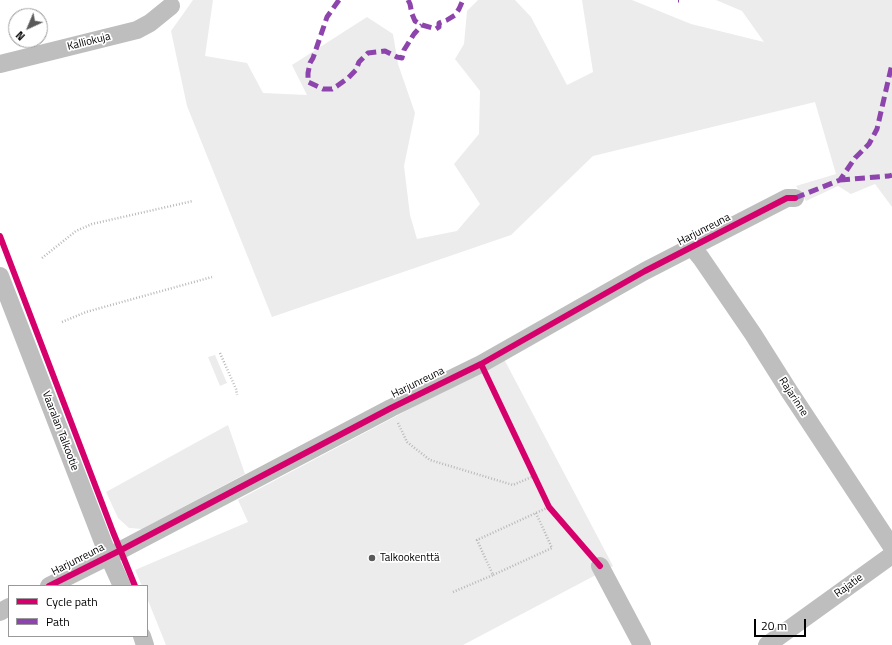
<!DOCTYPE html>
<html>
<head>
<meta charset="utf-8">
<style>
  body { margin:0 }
  #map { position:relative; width:892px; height:645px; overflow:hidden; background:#fff; font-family:"Titillium Web",sans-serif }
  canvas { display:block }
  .legend { position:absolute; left:8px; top:585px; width:140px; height:52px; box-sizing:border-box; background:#fff; border:1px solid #999; margin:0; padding:5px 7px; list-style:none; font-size:12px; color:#000 }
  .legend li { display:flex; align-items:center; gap:8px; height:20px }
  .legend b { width:20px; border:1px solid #999 }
  .north { position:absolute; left:8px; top:8px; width:40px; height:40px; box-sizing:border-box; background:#fff; border:1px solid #999; border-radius:50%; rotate:224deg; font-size:11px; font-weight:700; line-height:16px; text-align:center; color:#000 }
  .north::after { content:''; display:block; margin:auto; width:14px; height:18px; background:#595959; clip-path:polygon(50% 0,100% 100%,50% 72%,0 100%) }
  .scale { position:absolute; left:754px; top:619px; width:52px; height:18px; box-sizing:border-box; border:2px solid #000; border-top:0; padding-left:5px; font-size:12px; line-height:14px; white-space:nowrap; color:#000; -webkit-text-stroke:3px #fff; paint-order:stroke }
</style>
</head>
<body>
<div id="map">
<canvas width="892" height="645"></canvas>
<ul class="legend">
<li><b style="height:5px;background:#d6006c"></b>Cycle path</li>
<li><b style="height:5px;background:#8e44ad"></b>Path</li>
</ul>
<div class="north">N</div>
<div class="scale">20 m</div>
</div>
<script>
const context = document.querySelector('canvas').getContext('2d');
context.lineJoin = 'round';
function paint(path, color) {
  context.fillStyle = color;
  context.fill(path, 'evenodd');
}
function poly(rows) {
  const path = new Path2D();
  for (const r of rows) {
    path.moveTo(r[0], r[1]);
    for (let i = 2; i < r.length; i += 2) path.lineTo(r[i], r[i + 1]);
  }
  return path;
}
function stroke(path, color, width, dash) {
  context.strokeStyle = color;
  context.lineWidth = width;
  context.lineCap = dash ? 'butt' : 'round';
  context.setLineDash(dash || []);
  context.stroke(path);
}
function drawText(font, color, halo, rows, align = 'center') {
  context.font = font + ' "Titillium Web",sans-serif';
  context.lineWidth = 3.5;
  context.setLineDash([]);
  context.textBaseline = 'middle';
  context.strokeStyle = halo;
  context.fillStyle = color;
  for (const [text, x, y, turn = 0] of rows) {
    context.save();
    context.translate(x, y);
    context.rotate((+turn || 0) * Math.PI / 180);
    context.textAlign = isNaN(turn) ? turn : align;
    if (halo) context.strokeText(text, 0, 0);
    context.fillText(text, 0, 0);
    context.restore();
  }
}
paint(poly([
  [193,0,213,0,205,56,247,63,263,93,307,95,292,65,367,17,393,34,398,64,415,113,404,166,410,215,417,239,457,231,480,204,454,164,479,134,480,91,455,59,464,44,467,11,478,0,515,0,531,17,567,85,593,72,582,0,632,0,691,24,764,42,742,11,716,0,892,0,892,207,875,184,851,194,838,186,806,201,796,186,836,174,815,102,593,156,511,235,272,317,187,106,171,31],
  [215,355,227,383,220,386,208,357],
  [504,359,613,566,463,645,166,645,147,598,147,586,142,586,135,570,248,522,238,500],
  [228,425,245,474,142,529,129,528,118,518,106,492]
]), '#ececec');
stroke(poly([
  [42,258,76,231,92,224,193,201],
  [62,322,86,312,212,277],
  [220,353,236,389,237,395],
  [398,423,407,442,430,460,513,485,534,476],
  [536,513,552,548,493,575,477,540,549,507],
  [453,592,493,575]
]), '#b9b9b9', 2.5, [1, 2]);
stroke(poly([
  [0,64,137,30,150,23,171,6],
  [692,247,701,258,753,334,789,391,892,547],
  [0,276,108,555,122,586],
  [600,566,642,645],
  [49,586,121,550,391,408,481,364,645,271,787,198,795,198],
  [0,612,9,607],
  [142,636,145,645],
  [767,645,892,555]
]), '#bebebe', 18);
stroke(poly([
  [339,0,327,17,313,58,310,63,308,73,308,82,323,89,332,89,337,86,348,78,356,70,359,62,368,53,385,51,397,57,402,58,404,50,414,34,422,25],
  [408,0,410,4,412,14,415,21,422,25,436,29,439,27,439,23,447,20,455,15,459,9,463,0],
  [678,0,679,0],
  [840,180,889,176,892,175],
  [795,198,840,180,855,158,869,144,877,129,892,64]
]), '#8e44ad', 5, [10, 5]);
stroke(poly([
  [0,236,113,532,135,586],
  [481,364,549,507,600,566],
  [49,586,121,550,391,408,481,364,645,271,787,198,795,198]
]), '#d6006c', 6);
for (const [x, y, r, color] of [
  [372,558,4,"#595959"]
]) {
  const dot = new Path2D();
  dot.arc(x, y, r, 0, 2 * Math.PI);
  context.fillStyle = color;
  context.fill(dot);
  stroke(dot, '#fff', 1.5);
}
drawText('11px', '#000', '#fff', [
  ["Kalliokuja",89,42,-14],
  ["Harjunreuna",704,230,-27],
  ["Harjunreuna",418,383,-26],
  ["Rajarinne",793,397,57],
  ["Vaaralan Talkootie",60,431,69],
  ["Harjunreuna",78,560,-27],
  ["Rajatie",849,586,-36]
]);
drawText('11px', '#000', '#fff', [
  ["Talkookenttä",380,558]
], 'left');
</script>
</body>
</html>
